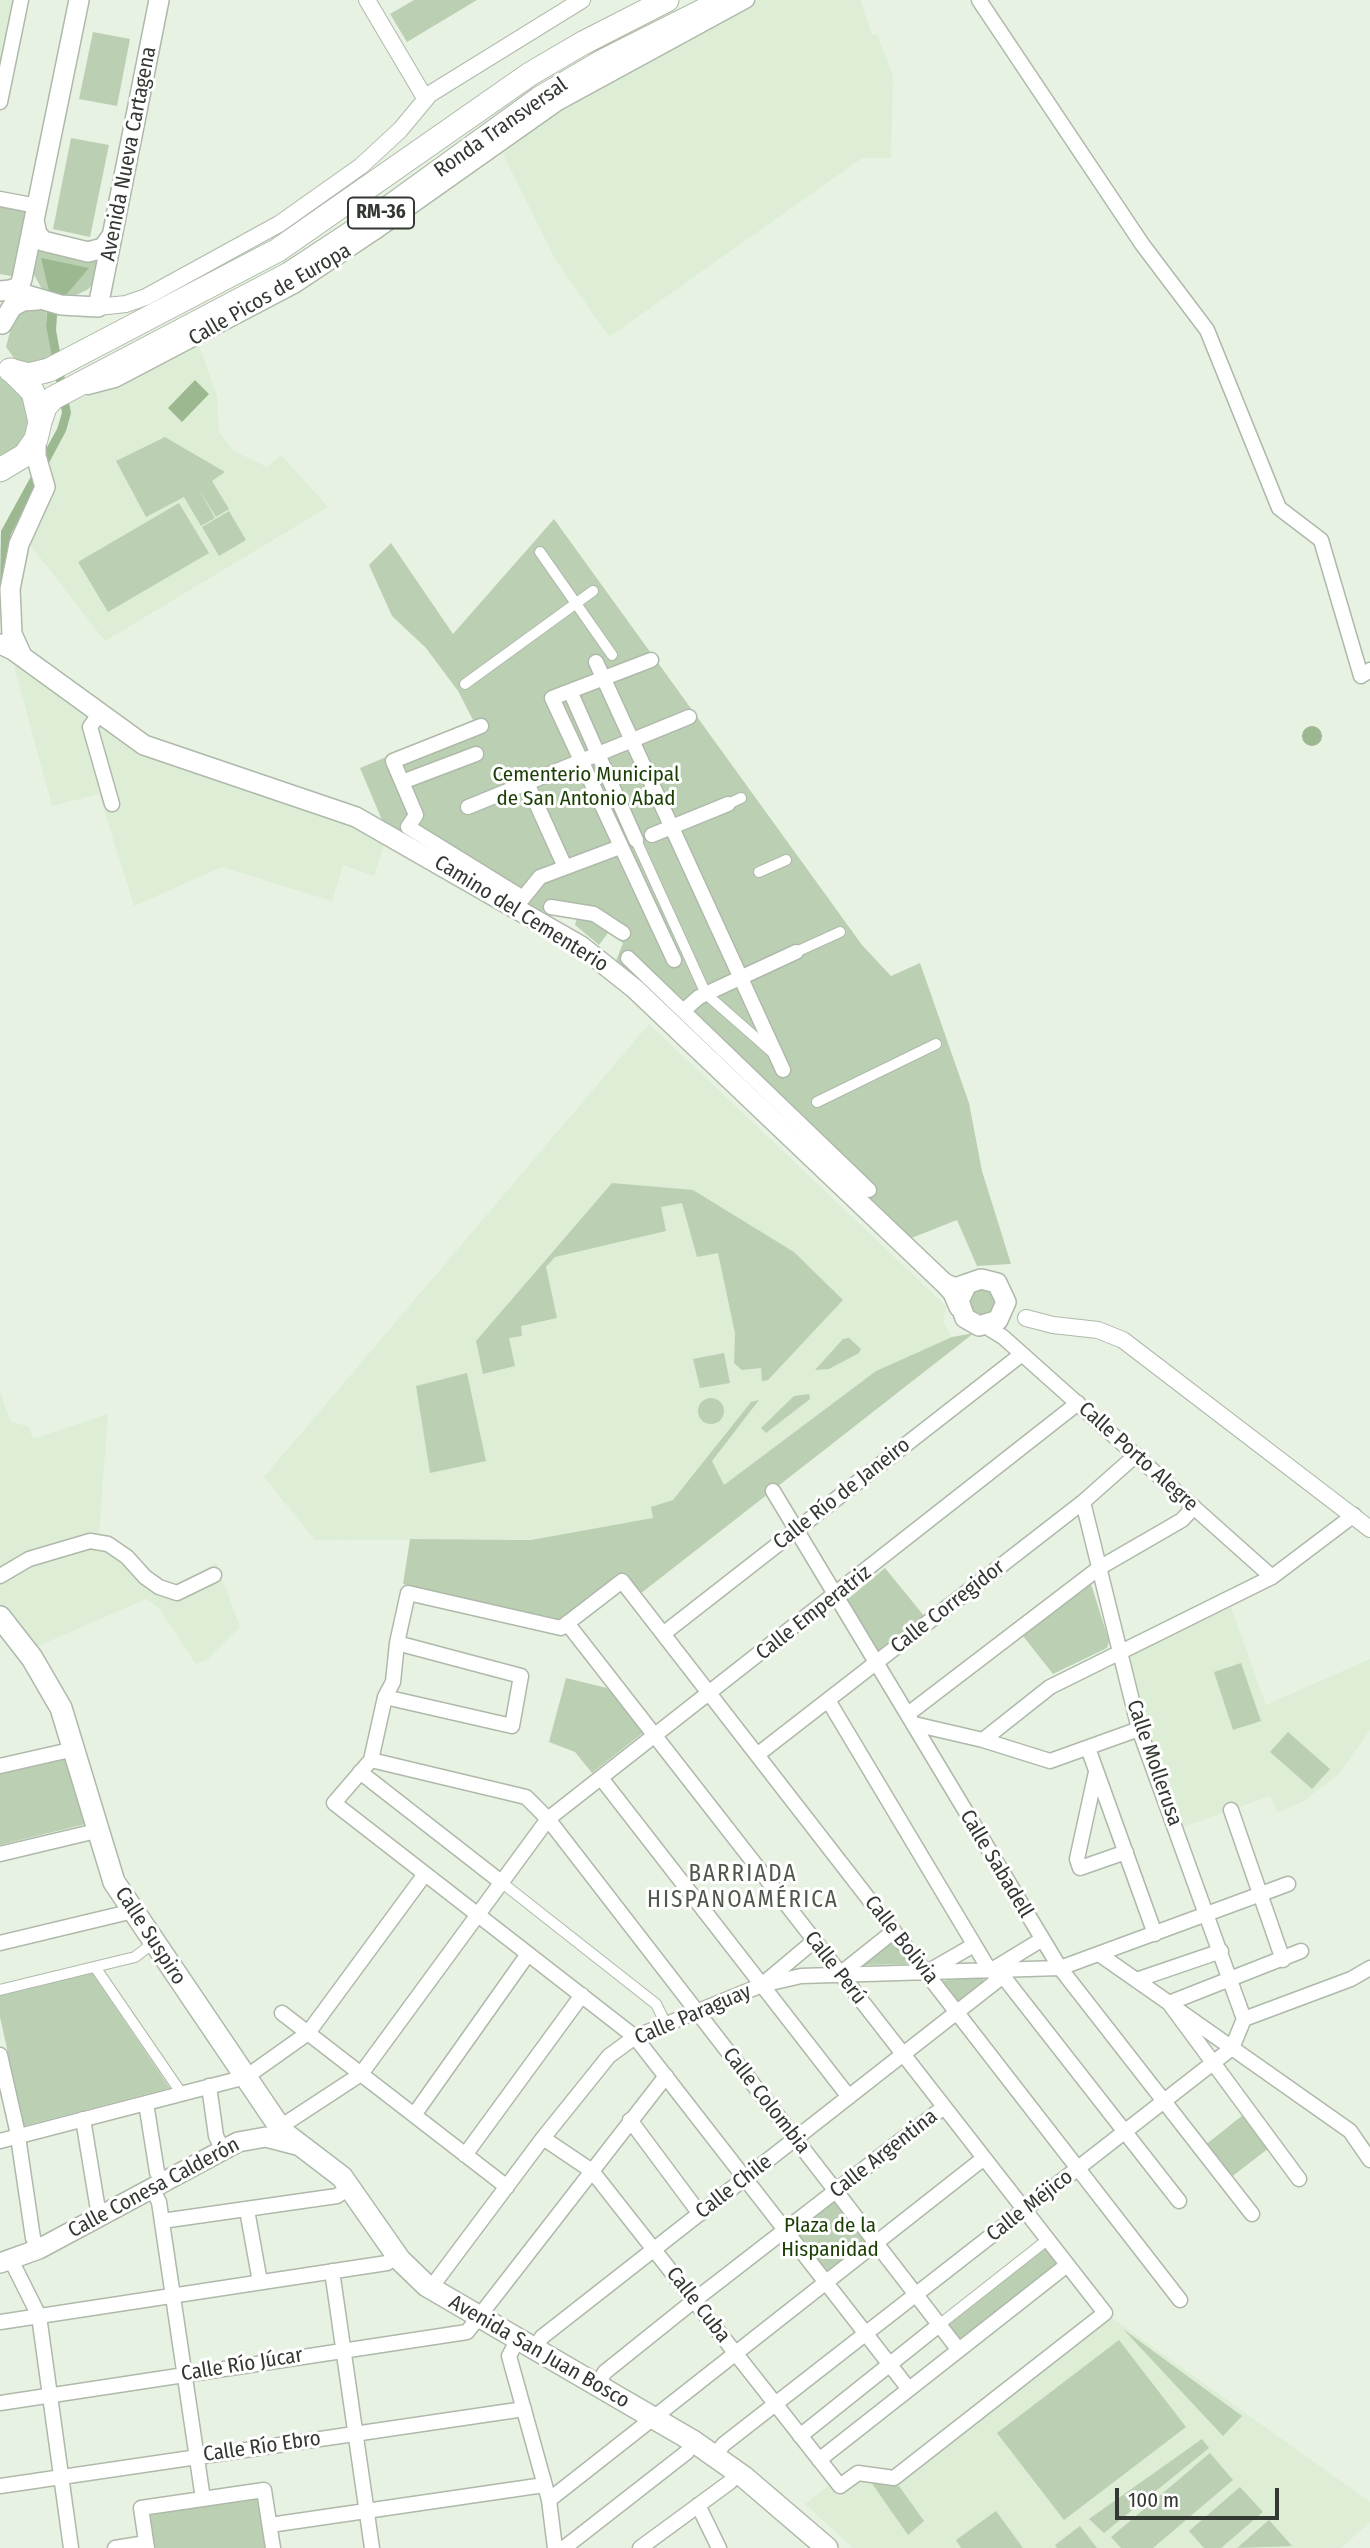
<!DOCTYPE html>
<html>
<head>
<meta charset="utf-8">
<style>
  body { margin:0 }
  #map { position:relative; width:1370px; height:2548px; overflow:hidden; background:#e7f2e3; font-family:"Fira Sans Condensed",sans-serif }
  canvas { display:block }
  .scale { position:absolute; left:1115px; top:2488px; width:164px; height:32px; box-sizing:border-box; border:4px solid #333832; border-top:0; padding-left:9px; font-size:21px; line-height:24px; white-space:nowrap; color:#333832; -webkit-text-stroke:5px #fff; paint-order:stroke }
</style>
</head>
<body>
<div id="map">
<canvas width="1370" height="2548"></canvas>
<div class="scale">100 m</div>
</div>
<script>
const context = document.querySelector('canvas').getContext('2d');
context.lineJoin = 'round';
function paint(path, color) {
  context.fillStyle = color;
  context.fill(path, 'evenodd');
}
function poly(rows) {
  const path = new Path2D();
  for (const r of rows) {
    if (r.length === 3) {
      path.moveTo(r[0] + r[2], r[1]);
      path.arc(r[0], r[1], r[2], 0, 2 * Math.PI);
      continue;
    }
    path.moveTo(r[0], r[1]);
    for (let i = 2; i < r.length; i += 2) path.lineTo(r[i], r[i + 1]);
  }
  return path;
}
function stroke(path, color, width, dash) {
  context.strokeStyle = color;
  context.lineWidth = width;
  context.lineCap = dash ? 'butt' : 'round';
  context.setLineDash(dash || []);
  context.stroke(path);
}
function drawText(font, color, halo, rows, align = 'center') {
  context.font = font + ' "Fira Sans Condensed",sans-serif';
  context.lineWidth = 6;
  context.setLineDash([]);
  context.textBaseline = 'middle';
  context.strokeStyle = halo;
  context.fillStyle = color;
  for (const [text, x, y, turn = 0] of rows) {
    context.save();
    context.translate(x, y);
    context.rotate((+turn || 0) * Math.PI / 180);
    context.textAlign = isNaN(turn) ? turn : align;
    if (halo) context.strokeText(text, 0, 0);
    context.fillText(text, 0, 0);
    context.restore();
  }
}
paint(poly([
  [0,0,19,0,0,92],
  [758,0,860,0,872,35,877,34,893,76,891,158,862,158,609,337,555,259,503,154,516,141,563,109,702,34,707,28],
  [199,346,217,395,219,432,234,451,267,467,281,455,328,507,105,641,28,542,48,465,66,431,71,399,109,391],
  [165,437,225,472,147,516,131,485],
  [25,659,119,729,388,833,374,876,343,865,332,901,222,867,134,906,99,794,52,806,14,666],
  [649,1024,946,1306,943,1321,952,1337,876,1371,654,1539,315,1540,264,1477],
  [0,1392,10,1421,29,1427,33,1439,108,1414,99,1533,131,1555,151,1577,174,1586,216,1563,240,1627,208,1659,196,1664,159,1608,146,1599,27,1651,0,1617],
  [1231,1607,1266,1705,1370,1659,1370,1730,1339,1774,1302,1802,1277,1812,1270,1796,1183,1827,1149,1732,1129,1656],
  [1112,2318,1370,2502,1370,2522,1341,2548,853,2548,805,2504,831,2484,839,2497,860,2480,898,2484]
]), '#ddedd6');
paint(poly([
  [414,0,477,0,407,42,390,14],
  [93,32,130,39,117,106,79,99],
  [71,138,109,145,90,237,53,229],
  [0,205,29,211,16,277,0,274],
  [41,247,97,259,99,262,94,283,87,290,72,297,43,291,33,273,37,249],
  [31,307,47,310,46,326,52,358,36,365,16,361,6,347,14,316],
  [0,366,10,370,39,427,0,470],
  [165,437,225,472,212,481,229,509,216,517,198,488,215,518,201,526,184,497,146,517,116,461],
  [179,503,209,553,108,612,78,562],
  [229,511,246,540,219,556,202,527],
  [554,519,862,945,891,976,920,963,969,1103,982,1171,1011,1264,977,1266,957,1220,909,1239,616,961,623,943,608,933,599,945,575,925,577,917,523,908,382,820,360,768,473,720,458,691,426,648,392,616,369,565,391,543,453,634],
  [612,1183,693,1190,794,1252,843,1300,768,1380,762,1381,761,1368,742,1370,734,1363,735,1333,718,1253,697,1257,682,1203,661,1207,666,1231,555,1257,546,1267,557,1318,521,1326,522,1336,509,1338,515,1366,483,1374,476,1341],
  [975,1280,1006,1302,979,1326,963,1289],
  [974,1333,640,1594,622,1573,560,1620,403,1584,410,1539,531,1540,653,1518,651,1507,673,1500,751,1402,759,1400,712,1461,724,1485,876,1371,952,1337],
  [849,1338,861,1349,859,1353,829,1369,815,1370,843,1339],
  [724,1353,730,1383,700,1388,693,1359],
  [467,1373,486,1461,430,1473,416,1386],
  [809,1394,810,1399,766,1433,761,1428,794,1396],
  [711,1411,13],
  [885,1568,925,1617,875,1658,842,1604],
  [1091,1584,1109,1641,1107,1648,1053,1674,1023,1636],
  [1241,1663,1261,1721,1233,1730,1214,1672],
  [566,1678,611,1689,644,1732,592,1773,575,1752,549,1742],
  [1288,1732,1330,1769,1312,1789,1270,1752],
  [72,1758,90,1823,0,1845,0,1774],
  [892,1938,911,1964,861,1965],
  [92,1973,170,2088,24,2126,0,2017,0,1995],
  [982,1976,985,1983,958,2005,941,1981],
  [1243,2115,1269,2148,1230,2178,1204,2146],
  [836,2192,875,2243,826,2283,785,2232],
  [1047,2240,1067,2265,958,2349,939,2325],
  [1123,2329,1242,2416,1223,2436],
  [1119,2340,1186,2427,1064,2520,997,2433],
  [1202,2439,1209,2448,1104,2533,1089,2519],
  [1210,2453,1233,2480,1153,2548,1121,2548,1111,2537],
  [871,2482,899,2486,924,2521,908,2535],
  [1240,2487,1263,2512,1221,2548,1204,2548,1189,2531],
  [264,2490,273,2548,147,2548,141,2508],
  [996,2511,1023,2548,961,2548,956,2540],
  [1269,2520,1292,2546,1237,2548],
  [1080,2526,1097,2548,1057,2548,1055,2545]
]), '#bbd0b3');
paint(poly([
  [41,258,89,268,66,295,57,316,56,330,71,413,66,431,11,534,0,589,1,531,57,429,62,413,46,326,49,291],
  [195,380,209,394,182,422,168,408],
  [1312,736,10]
]), '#9cb890');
const pedestrian = poly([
  [540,552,612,655],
  [465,684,593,591],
  [728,804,741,798],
  [636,840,706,994,771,1051],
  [759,872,786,860],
  [796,952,840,932],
  [817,1102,936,1044],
  [501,1882,656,2004,666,2024],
  [95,1967,182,2094],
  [0,1990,135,1957,148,1947,152,1940],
  [939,2325,1047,2240]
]);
const minor = poly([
  [979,0,1142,244,1207,330,1279,508,1321,540,1361,676,1370,670],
  [0,102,21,0],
  [0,199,37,206],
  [88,387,115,380,296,285,374,233,558,103,747,0],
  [651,660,552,698,674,960],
  [596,662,783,1070],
  [570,691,636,840],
  [99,714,90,727,112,804],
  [481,726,393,761,416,815,408,827,523,898,540,877,620,847],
  [402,782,476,754],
  [527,783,565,867],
  [468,807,689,717],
  [652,835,728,804],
  [551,907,594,914,623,933],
  [628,958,869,1190],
  [683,1011,699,997,796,952],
  [985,1326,1003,1337,1272,1577],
  [773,1491,1060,1968,1252,2214],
  [1083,1502,1139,1729,1244,2019],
  [0,1576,29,1559,90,1541,108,1544,127,1557,145,1577,159,1587,177,1593,214,1575],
  [663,1634,1022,1354],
  [385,1697,512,1726,521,1676,397,1643],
  [828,1700,990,1971,1041,1940],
  [908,1714,1099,1568,1182,1520,1194,1507],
  [914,1724,983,1740,1050,1761,1139,1729],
  [983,1740,1050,1687,1272,1577,1354,1515],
  [1088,1748,1155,1934],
  [757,1755,1083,1502,1136,1455],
  [371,1760,526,1797,548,1819,958,2349],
  [0,1766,70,1750,74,1746],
  [360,1772,501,1882],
  [1096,1772,1077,1859,1080,1868,1126,1852],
  [601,1778,849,2097],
  [1231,1810,1283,1960],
  [0,1854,92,1832,97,1827],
  [0,1943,125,1913,128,1905],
  [1099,1954,1169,2003,1299,2179],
  [999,1971,1179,2201],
  [927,1972,974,1945],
  [840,1974,894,1931],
  [1136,1980,1221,1951],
  [764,1983,814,1941],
  [1169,2003,1301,1951],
  [1178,2010,1350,2131,1370,2160],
  [282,2013,507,2187],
  [0,2055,17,2130,33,2238,39,2249],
  [209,2086,216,2136,223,2150],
  [146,2103,157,2172,162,2183],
  [414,2115,528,1954],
  [83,2119,97,2204,102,2215],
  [630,2120,700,2214],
  [280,2127,361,2074,548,1819,1078,1403],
  [543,2138,592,2171,840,2486,858,2473,894,2478,1105,2313,567,1623],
  [0,2141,246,2077,308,2033,425,1874],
  [465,2155,582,1995],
  [152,2188,159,2202,203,2499],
  [247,2210,260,2282],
  [162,2221,337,2196,350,2187],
  [11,2260,39,2316,71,2548],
  [332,2271,372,2548],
  [430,2289,543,2138,609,2056,635,2037,762,1985,801,1976,1060,1968,1288,1884],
  [0,2322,387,2263,397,2256],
  [517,2341,509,2356,549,2500,555,2548],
  [534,2350,542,2337,1003,1976],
  [597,2385,605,2372,696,2299,944,2107],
  [908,2388,635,2037,334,1803,371,1760,385,1697,393,1682,397,1643,408,1593,561,1628,622,1581,1180,2300],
  [0,2403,467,2332,666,2076],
  [800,2436,939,2325],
  [714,2456,724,2444,1232,2048,1244,2019,1351,1979,1370,1968],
  [819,2460,1067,2265],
  [0,2486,524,2409],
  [549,2500,984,2158],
  [698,2505,719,2548],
  [270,2525,544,2485],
  [115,2548,146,2543],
  [147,2548,141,2508,264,2490,273,2548],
  [564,2548,687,2452,693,2441],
  [640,2548,730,2482,737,2473]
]);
const tertiary = poly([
  [367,0,425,98],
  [98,307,126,304,146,297,279,224,361,166,400,130,430,94,582,0],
  [1026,1318,1053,1325,1098,1330,1123,1340,1370,1529]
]);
const secondary = poly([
  [34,221,37,234,43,241,88,252,103,248,111,237],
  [10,290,19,287,22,279,79,0],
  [0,291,10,290,61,305,98,307,159,0],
  [2,324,12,307,23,301,37,300],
  [0,644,13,650,144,745,356,817,581,946,635,989,944,1283,953,1293,959,1307],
  [22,656,12,634,10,589,19,544,45,487,36,456,36,439],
  [944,1283,955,1288,981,1279,997,1283,1006,1302,998,1320,979,1326,965,1318,959,1301,967,1284],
  [0,2263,39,2249,238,2142,266,2137,297,2145]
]);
const primary = poly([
  [0,1617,32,1658,61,1708,114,1882,283,2132,342,2177,400,2260,427,2286,693,2441,744,2477,827,2548]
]);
const trunk = poly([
  [10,370,29,375,49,370,278,250,530,74,583,43,667,0],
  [40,422,45,407,53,398,289,274,377,216,540,98,603,61,724,0],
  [0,470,25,455,36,439,40,422,33,392,11,370]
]);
stroke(pedestrian, '#aeb9aa', 12);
stroke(minor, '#aeb9aa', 17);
stroke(tertiary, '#aeb9aa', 18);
stroke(secondary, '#aeb9aa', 22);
stroke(primary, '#aeb9aa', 24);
stroke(trunk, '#aeb9aa', 25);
stroke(pedestrian, '#fff', 10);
stroke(minor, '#fff', 14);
stroke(tertiary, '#fff', 16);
stroke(secondary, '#fff', 19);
stroke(primary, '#fff', 21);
stroke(trunk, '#fff', 23);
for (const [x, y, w] of [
  [381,213,66]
]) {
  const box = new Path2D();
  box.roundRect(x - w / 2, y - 15.5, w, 31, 5);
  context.fillStyle = '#fff';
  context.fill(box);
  stroke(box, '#333832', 2);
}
drawText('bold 19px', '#333832', null, [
  ["RM-36",381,213]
]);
drawText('21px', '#333832', '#fff', [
  ["Ronda Transversal",501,128,-35],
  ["Avenida Nueva Cartagena",129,154,-79],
  ["Calle Picos de Europa",270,295,-30],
  ["Camino del Cementerio",521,914,32],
  ["Calle Porto Alegre",1138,1457,42],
  ["Calle Río de Janeiro",842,1494,-38],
  ["Calle Corregidor",948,1607,-38],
  ["Calle Emperatriz",814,1613,-38],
  ["Calle Mollerusa",1154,1763,71],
  ["Calle Sabadell",996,1864,59],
  ["Calle Suspiro",150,1936,57],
  ["Calle Bolivia",901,1940,52],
  ["Calle Perú",835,1968,52],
  ["Calle Paraguay",693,2015,-23],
  ["Calle Colombia",766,2101,52],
  ["Calle Argentina",884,2154,-38],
  ["Calle Chile",734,2187,-38],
  ["Calle Conesa Calderón",154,2188,-28],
  ["Calle Méjico",1030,2206,-38],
  ["Calle Cuba",698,2305,52],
  ["Avenida San Juan Bosco",539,2352,30],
  ["Calle Río Júcar",242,2365,-9],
  ["Calle Río Ebro",262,2447,-8]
]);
drawText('21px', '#1a3e03', '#fff', [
  ["Cementerio Municipal",586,775],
  ["de San Antonio Abad",586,799],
  ["Plaza de la",830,2226],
  ["Hispanidad",830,2250]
]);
context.letterSpacing = '2px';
drawText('23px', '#4f584b', '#fff', [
  ["BARRIADA",743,1875],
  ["HISPANOAMÉRICA",743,1901]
]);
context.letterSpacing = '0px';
</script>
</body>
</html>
